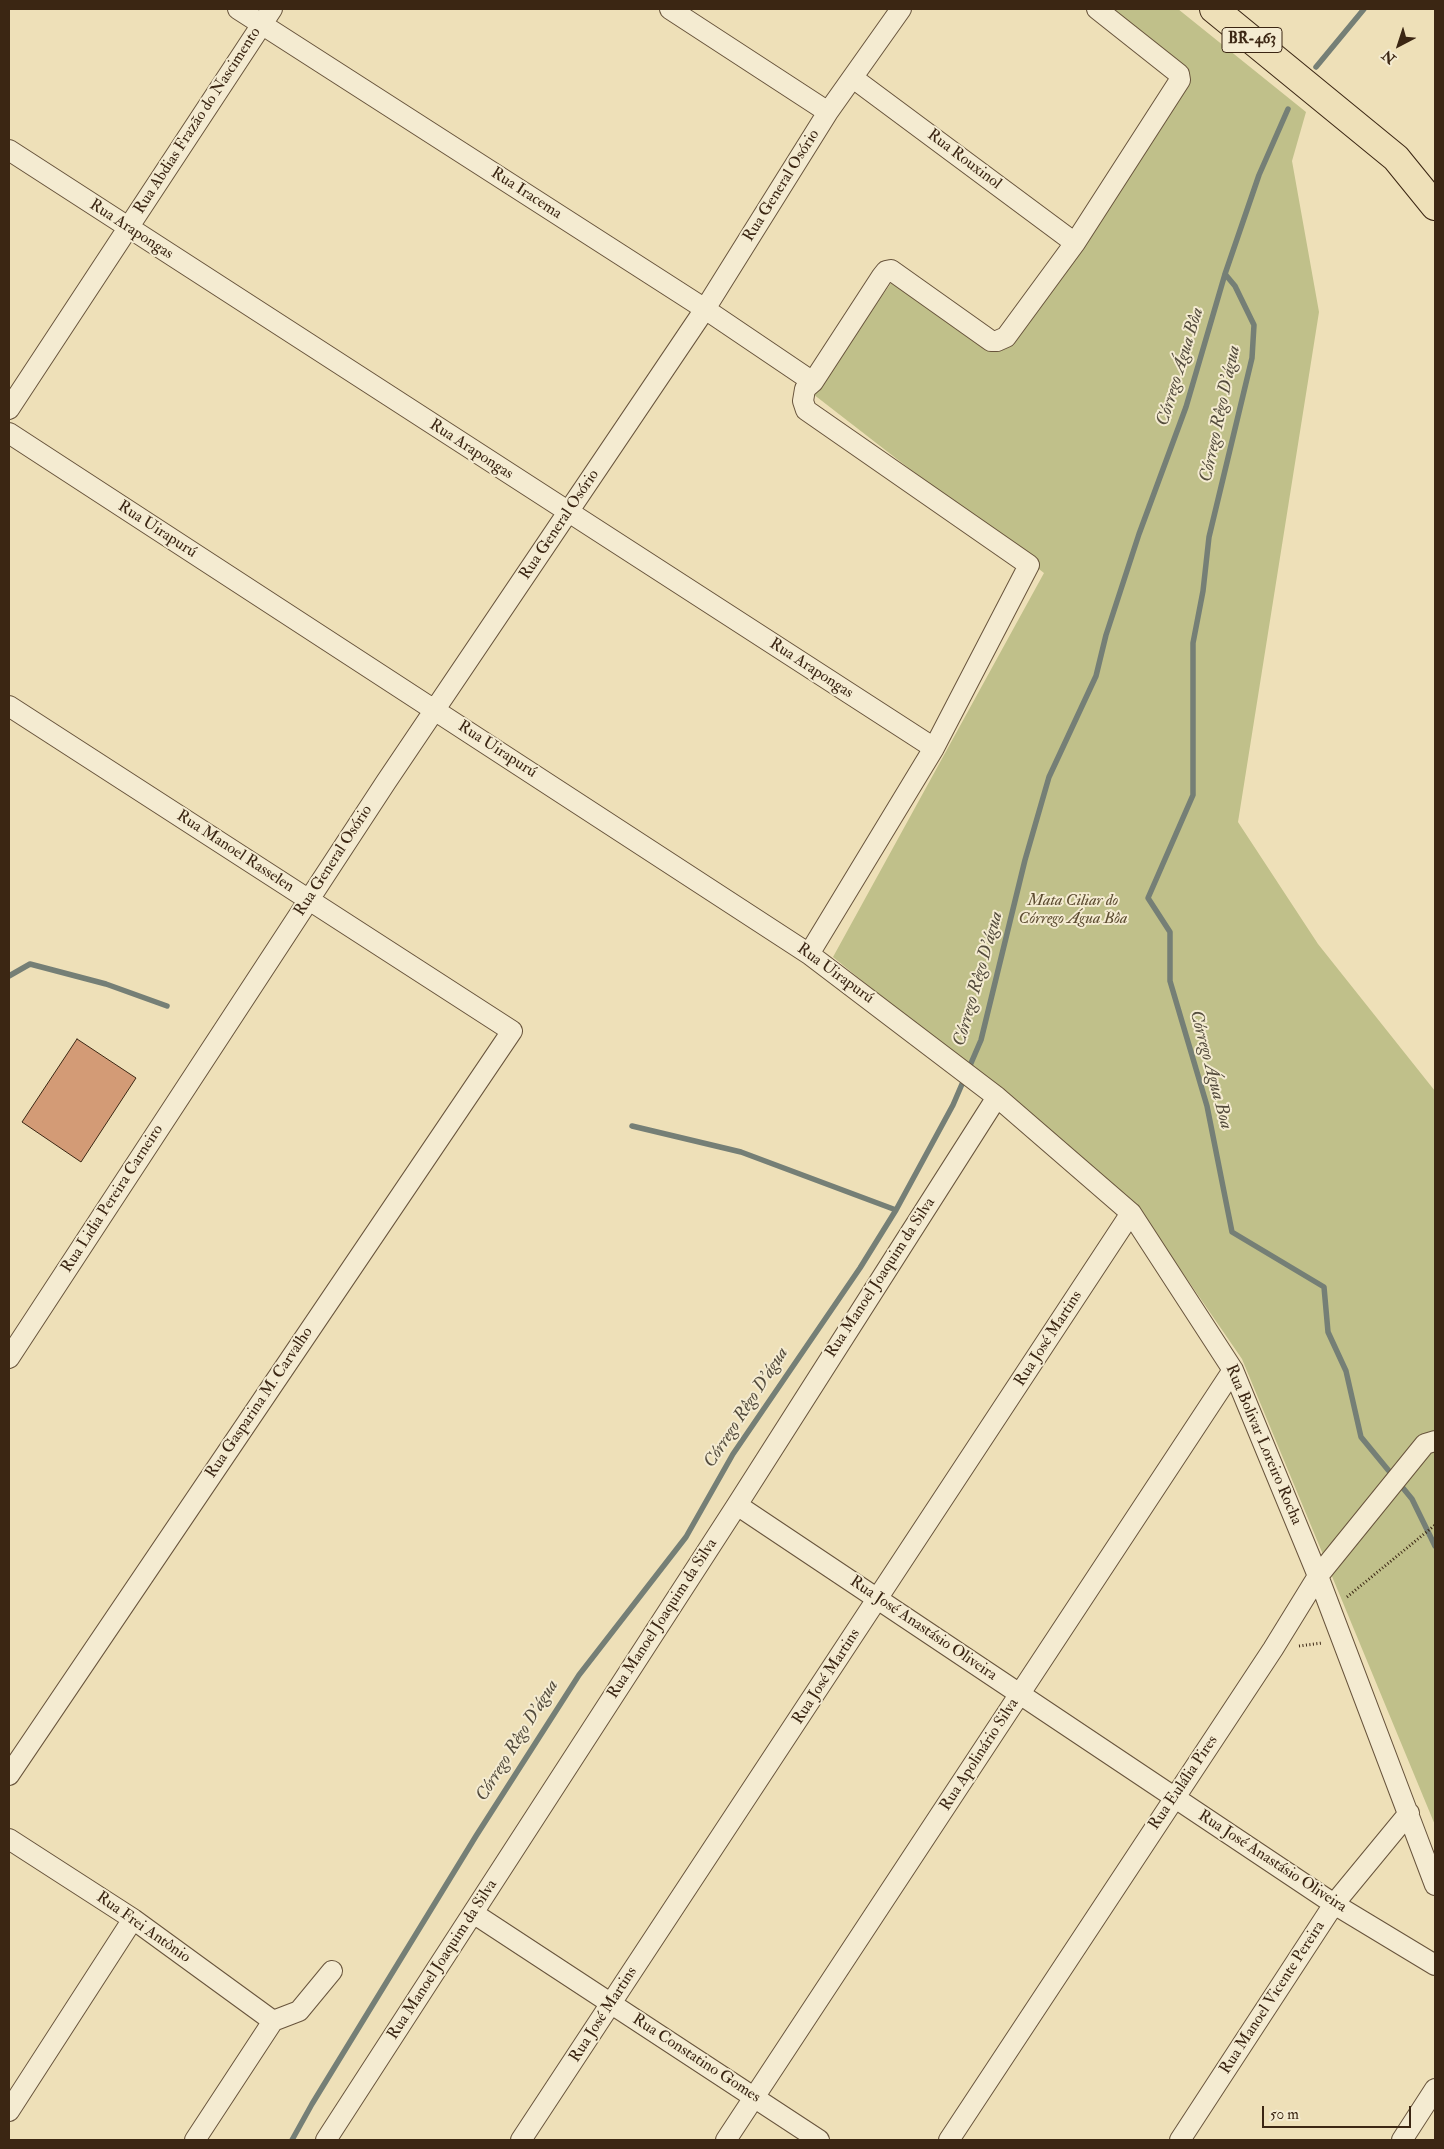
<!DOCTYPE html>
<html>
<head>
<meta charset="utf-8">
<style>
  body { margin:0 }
  #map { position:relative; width:1444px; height:2149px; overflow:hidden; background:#eee0b8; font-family:"IM FELL Double Pica",serif }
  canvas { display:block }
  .frame { position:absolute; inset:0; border:10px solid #3b2613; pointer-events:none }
  .north { position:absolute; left:1374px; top:20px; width:50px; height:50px; -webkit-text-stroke:4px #f4ebd1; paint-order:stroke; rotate:220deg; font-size:14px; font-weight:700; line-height:20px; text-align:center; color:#3b2613 }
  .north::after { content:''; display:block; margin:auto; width:18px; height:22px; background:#3b2613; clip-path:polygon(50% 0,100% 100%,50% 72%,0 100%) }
  .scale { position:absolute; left:1262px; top:2106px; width:149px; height:22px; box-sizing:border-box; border:2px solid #3b2613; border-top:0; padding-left:6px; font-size:15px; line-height:18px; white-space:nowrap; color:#3b2613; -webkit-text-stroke:4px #f4ebd1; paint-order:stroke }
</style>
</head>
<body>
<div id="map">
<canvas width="1444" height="2149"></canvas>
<div class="frame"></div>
<div class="north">N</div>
<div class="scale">50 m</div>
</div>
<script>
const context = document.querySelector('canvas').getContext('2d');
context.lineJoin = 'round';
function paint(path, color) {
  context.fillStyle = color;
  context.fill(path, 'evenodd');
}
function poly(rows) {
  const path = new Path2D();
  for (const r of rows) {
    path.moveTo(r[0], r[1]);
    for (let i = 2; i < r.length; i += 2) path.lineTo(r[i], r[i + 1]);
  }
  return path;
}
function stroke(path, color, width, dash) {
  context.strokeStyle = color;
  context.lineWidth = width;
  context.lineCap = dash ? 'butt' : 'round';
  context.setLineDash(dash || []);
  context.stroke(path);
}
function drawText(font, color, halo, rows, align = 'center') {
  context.font = font + ' "IM FELL Double Pica",serif';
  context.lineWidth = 4;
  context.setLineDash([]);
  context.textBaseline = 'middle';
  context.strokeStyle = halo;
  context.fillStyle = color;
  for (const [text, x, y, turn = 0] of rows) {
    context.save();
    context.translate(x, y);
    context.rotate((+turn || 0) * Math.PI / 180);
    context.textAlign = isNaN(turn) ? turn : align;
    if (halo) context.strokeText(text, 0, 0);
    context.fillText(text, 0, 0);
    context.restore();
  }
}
paint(poly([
  [1110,9,1178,9,1306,112,1292,161,1319,312,1238,822,1318,944,1435,1091,1435,1825,1242,1359,1136,1205,833,957,1044,573,813,394,896,276,1000,342,1186,74]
]), '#c0c08a');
stroke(poly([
  [1316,67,1364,9],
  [1225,274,1235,286,1254,325,1252,358,1209,537,1203,591,1193,643,1193,795,1148,898,1170,932,1170,981,1207,1106,1232,1232,1324,1287,1328,1332,1346,1371,1361,1437,1412,1499,1435,1546],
  [9,976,30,964,106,984,167,1006],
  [632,1126,741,1152,896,1210],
  [292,2140,312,2104,476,1836,579,1675,686,1537,733,1454,860,1268,896,1210,953,1105,981,1040,1025,860,1049,777,1096,676,1106,635,1139,534,1186,407,1225,274,1259,175,1288,109]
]), '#757f76', 5.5);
const building = poly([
  [77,1039,136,1078,81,1162,22,1122,77,1039]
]);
paint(building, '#d39b76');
stroke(building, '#3b2613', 1);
const street = poly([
  [238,9,705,309,813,382],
  [670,9,828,112],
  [853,78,1075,243],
  [9,150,934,748],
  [9,409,272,9],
  [9,433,809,954,997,1097,1131,1213,1233,1370,1318,1576,1435,1885],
  [9,706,512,1031,9,1775],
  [809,954,934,748,1029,565,806,410,803,401,805,389,813,382,882,276,886,271,891,270,991,341,997,341,1006,337,1075,243,1180,80,1179,74,1097,9],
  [9,1358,386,782,705,309,828,112,901,9],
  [737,1505,1334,1904,1435,1965],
  [9,1839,133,1919,273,2021],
  [473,1913,819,2140],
  [273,2021,299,2011,332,1971],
  [9,2111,133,1919],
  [195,2140,273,2021],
  [326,2140,737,1505,997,1097],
  [521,2140,1131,1213],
  [726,2140,1233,1370],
  [949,2140,1273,1649,1318,1576,1425,1444,1435,1441],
  [1180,2140,1334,1904,1409,1813],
  [1402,2140,1435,2089]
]);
const highway = poly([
  [1214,9,1396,158,1435,206]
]);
stroke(street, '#68543c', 22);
stroke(highway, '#3b2613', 30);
stroke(poly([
  [1347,1597,1435,1525],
  [1299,1646,1322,1643]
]), '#3b2613', 3, [1, 2.5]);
stroke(street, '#f4ebd1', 20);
stroke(highway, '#eee0b8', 28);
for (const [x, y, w] of [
  [1252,40,60]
]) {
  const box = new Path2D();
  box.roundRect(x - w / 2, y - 12.5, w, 25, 4);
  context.fillStyle = '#f4ebd1';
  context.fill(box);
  stroke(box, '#3b2613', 1);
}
drawText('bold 15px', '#3b2613', null, [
  ["BR-463",1252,40]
]);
drawText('16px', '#3b2613', '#f4ebd1', [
  ["Rua Abdias Frazão do Nascimento",198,121,-57],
  ["Rua Rouxinol",964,160,37],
  ["Rua General Osório",782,186,-58],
  ["Rua Iracema",526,194,33],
  ["Rua Arapongas",131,230,33],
  ["Rua Arapongas",471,450,33],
  ["Rua General Osório",560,525,-56],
  ["Rua Uirapurú",157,530,33],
  ["Rua Arapongas",811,669,33],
  ["Rua Uirapurú",497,750,33],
  ["Rua Manoel Rasselen",235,852,33],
  ["Rua General Osório",334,861,-57],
  ["Rua Uirapurú",835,974,36],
  ["Rua Lidia Pereira Carneiro",113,1199,-57],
  ["Rua Manoel Joaquim da Silva",881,1278,-57],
  ["Rua José Martins",1049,1339,-57],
  ["Rua Gasparina M. Carvalho",260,1403,-56],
  ["Rua Bolivar Loreiro Rocha",1263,1445,67],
  ["Rua Manoel Joaquim da Silva",663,1619,-57],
  ["Rua José Anastásio Oliveira",923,1629,34],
  ["Rua José Martins",827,1677,-57],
  ["Rua Apolinário Silva",980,1755,-57],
  ["Rua Eulália Pires",1184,1783,-56],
  ["Rua José Anastásio Oliveira",1272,1862,33],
  ["Rua Frei Antônio",143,1928,35],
  ["Rua Manoel Joaquim da Silva",443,1960,-57],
  ["Rua Manoel Vicente Pereira",1273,1998,-57],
  ["Rua José Martins",604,2015,-57],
  ["Rua Constatino Gomes",696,2059,33]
]);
drawText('italic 16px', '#5c4c31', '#f4ebd1', [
  ["Mata Ciliar do",1073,902],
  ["Córrego Água Bôa",1073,920]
]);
drawText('italic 18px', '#534b3c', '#f4ebd1', [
  ["Córrego Água Bôa",1181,367,-73],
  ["Córrego Rêgo D'água",1221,414,-78],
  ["Córrego Rêgo D'água",979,979,-74],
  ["Córrego Água Boa",1210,1070,75],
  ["Córrego Rêgo D'água",747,1408,-57],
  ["Córrego Rêgo D'água",518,1741,-58]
]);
</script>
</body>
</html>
